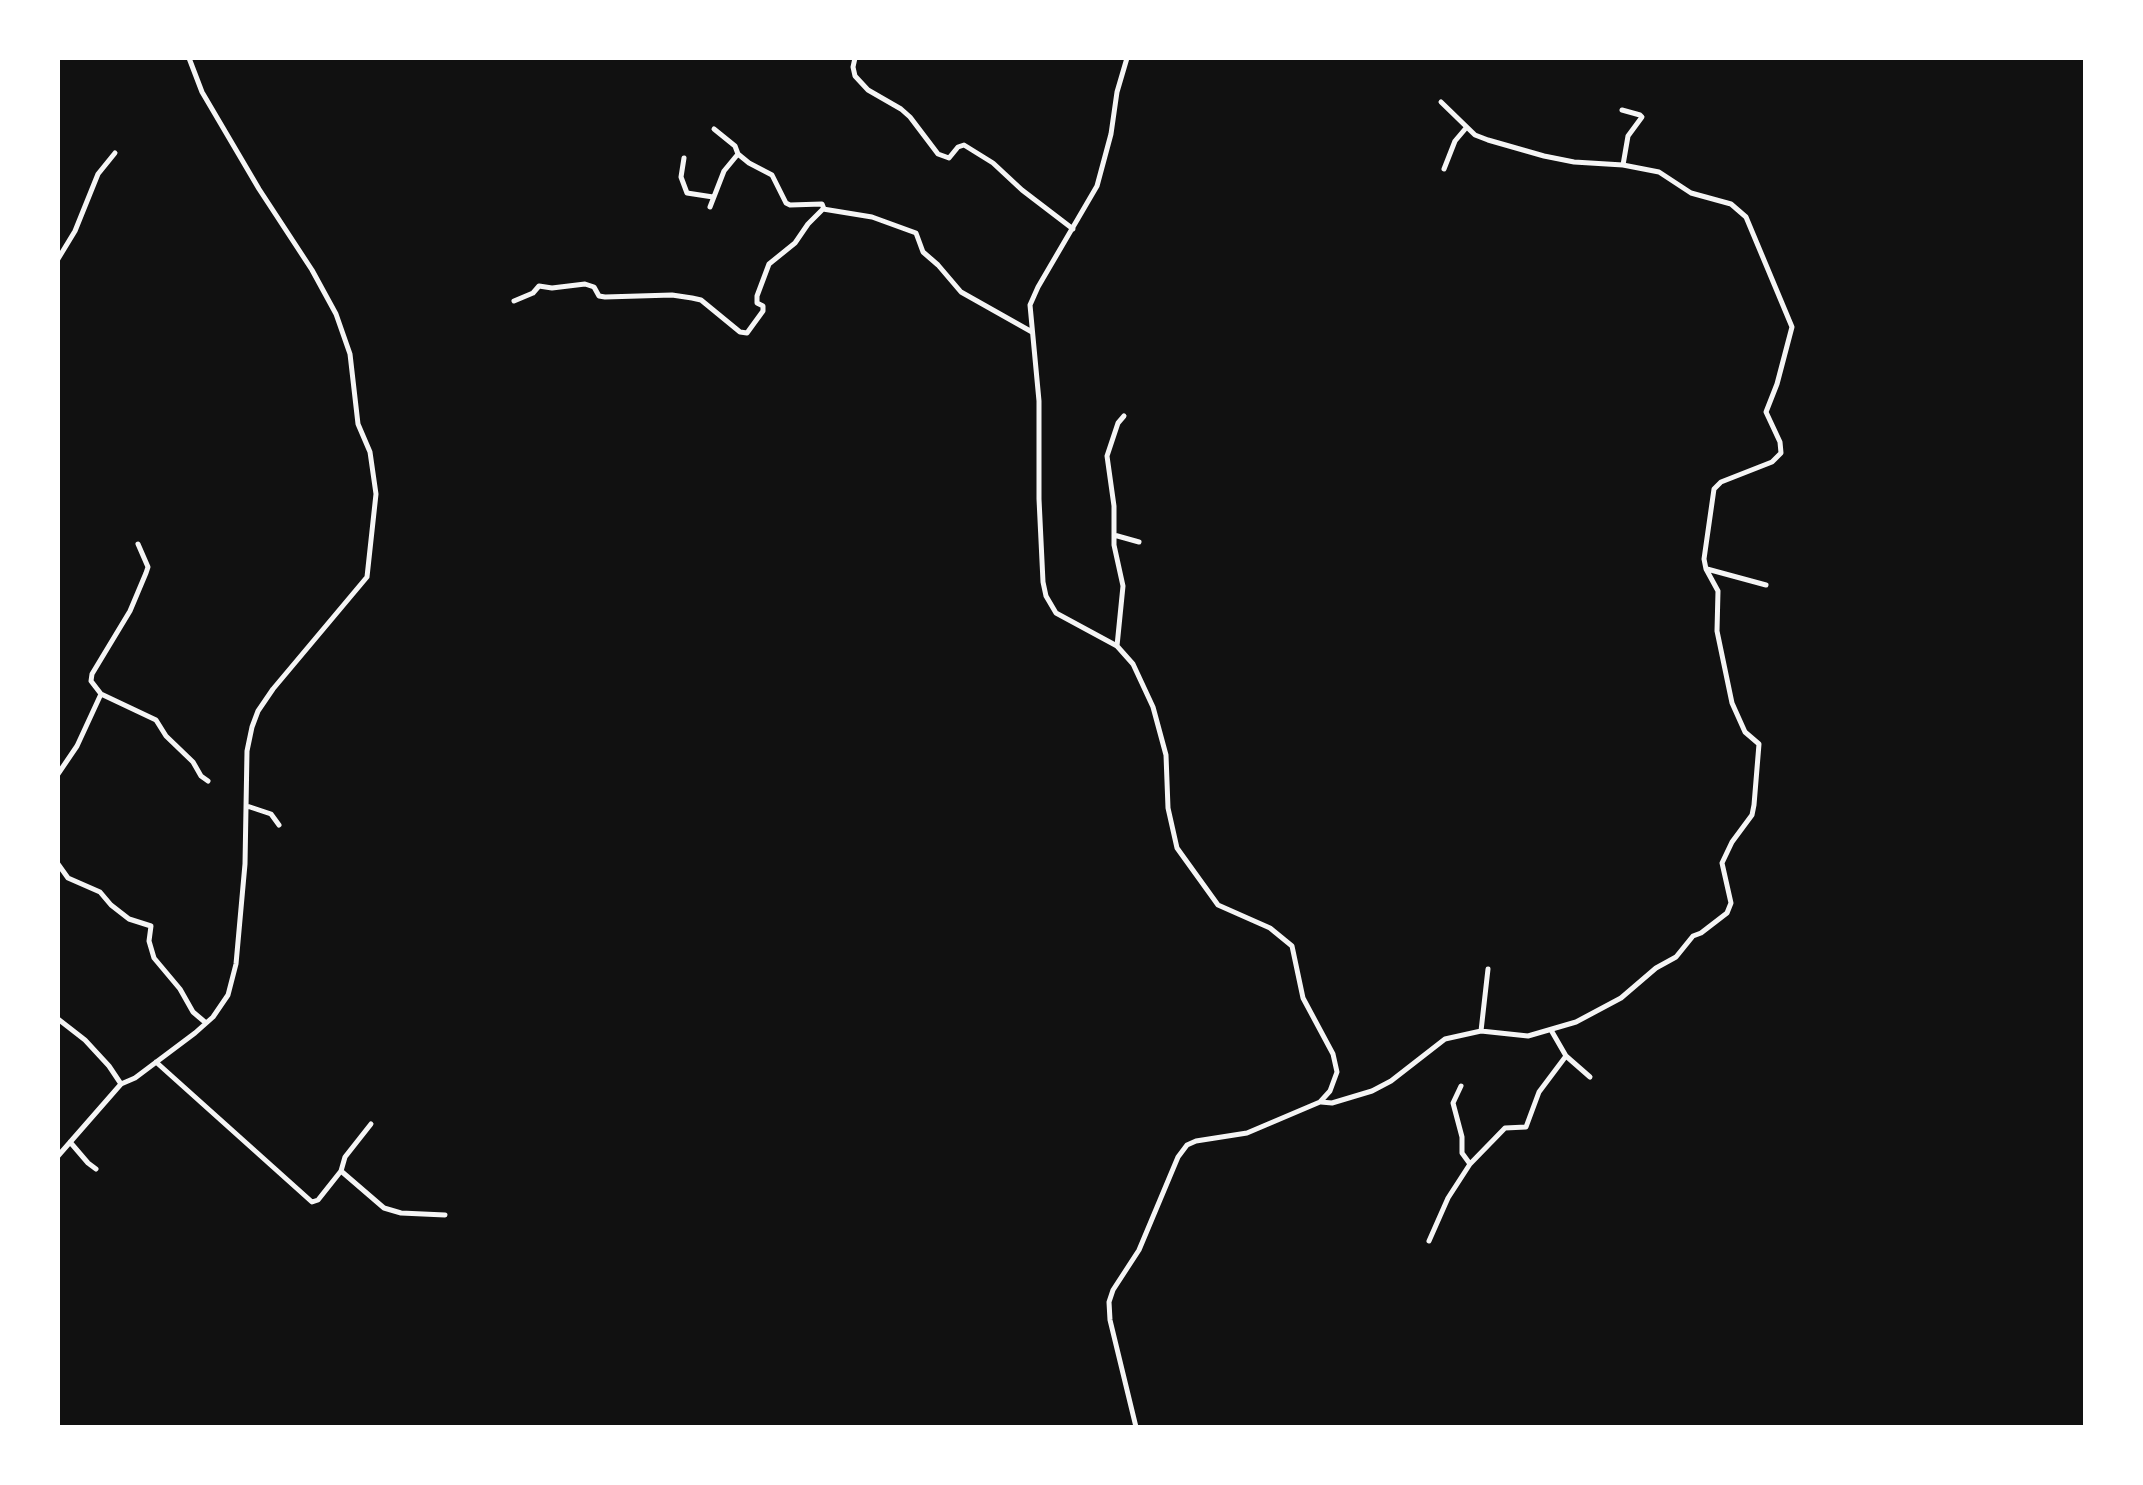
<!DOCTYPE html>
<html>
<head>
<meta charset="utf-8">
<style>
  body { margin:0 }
  #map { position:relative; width:2143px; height:1485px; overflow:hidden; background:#111; font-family:"Varela Round",sans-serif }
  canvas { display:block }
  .frame { position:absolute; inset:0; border:60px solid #fff; pointer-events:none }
</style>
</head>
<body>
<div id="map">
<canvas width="2143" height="1485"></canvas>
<div class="frame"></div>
</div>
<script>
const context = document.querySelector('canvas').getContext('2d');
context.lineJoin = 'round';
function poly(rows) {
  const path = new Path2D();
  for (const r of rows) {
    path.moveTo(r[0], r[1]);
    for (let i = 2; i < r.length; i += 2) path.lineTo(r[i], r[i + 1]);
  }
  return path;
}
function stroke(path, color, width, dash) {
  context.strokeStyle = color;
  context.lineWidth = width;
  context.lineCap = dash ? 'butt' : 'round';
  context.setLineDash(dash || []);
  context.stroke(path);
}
stroke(poly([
  [855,58,853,67,855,76,868,90,901,109,910,117,938,154,949,158,958,147,964,145,993,163,1022,190,1073,229],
  [1127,58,1117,92,1111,134,1097,186,1038,287,1030,305,1039,401,1039,499,1043,582,1046,596,1056,613,1117,646,1133,664,1153,707,1166,755,1168,808,1177,848,1218,905,1270,928,1292,946,1303,998,1333,1054,1337,1072,1330,1091,1320,1102,1247,1133,1196,1141,1187,1145,1178,1157,1139,1250,1113,1290,1109,1302,1110,1320,1136,1427],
  [1622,110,1640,115,1642,117,1628,136,1623,165],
  [714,129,735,146,738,154],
  [684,158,681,177,687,193,713,197],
  [1444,169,1455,141,1466,128],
  [710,207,724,171,738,154,749,163,772,175,786,203,790,205,822,204,824,209],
  [58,259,75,231,98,174,115,153],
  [514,301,533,293,539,286,552,288,585,284,594,287,599,296,605,297,672,295,692,298,701,300,740,332,747,333,763,311,763,306,757,303,757,296,769,264,795,243,808,224,823,209,872,217,916,233,923,252,938,265,961,292,1032,332],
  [1114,535,1139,542],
  [138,544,148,567,146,573,130,611,92,674,91,681,101,694,156,720,166,736,193,762,201,776,208,781],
  [1707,569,1766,585],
  [1117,646,1123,586,1114,545,1114,506,1107,456,1118,423,1124,416],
  [58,774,77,746,101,694],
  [247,806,271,814,279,825],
  [58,864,68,878,100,892,111,905,129,919,151,926,149,941,154,958,180,989,193,1012,206,1023],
  [58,1019,85,1040,109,1066,121,1084,58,1156],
  [1551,1030,1566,1056,1590,1077],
  [1481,1031,1488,969],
  [156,1062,312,1202,318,1200,341,1171,384,1208,401,1213,445,1215],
  [121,1084,135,1078,195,1033,213,1017,228,995,236,964,245,864,247,751,252,727,258,711,273,689,367,577,376,494,370,452,358,424,350,354,336,314,312,270,259,189,202,92,189,58],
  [1461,1086,1453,1103,1462,1137,1462,1153,1470,1164],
  [1321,1102,1332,1103,1372,1091,1391,1081,1445,1039,1481,1031,1528,1036,1576,1022,1621,998,1656,968,1676,957,1693,936,1701,933,1727,913,1731,903,1722,863,1732,842,1752,815,1754,805,1759,744,1745,732,1732,703,1717,631,1718,591,1706,569,1704,559,1714,489,1721,482,1772,462,1781,453,1780,442,1766,412,1777,384,1792,327,1746,217,1731,204,1691,193,1659,172,1623,165,1574,162,1544,156,1488,140,1475,135,1441,102],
  [70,1142,88,1163,96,1169],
  [341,1171,345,1157,371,1124],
  [1429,1241,1448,1198,1470,1164,1505,1128,1526,1127,1539,1092,1566,1056]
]), '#f5f5f5', 5);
</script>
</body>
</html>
